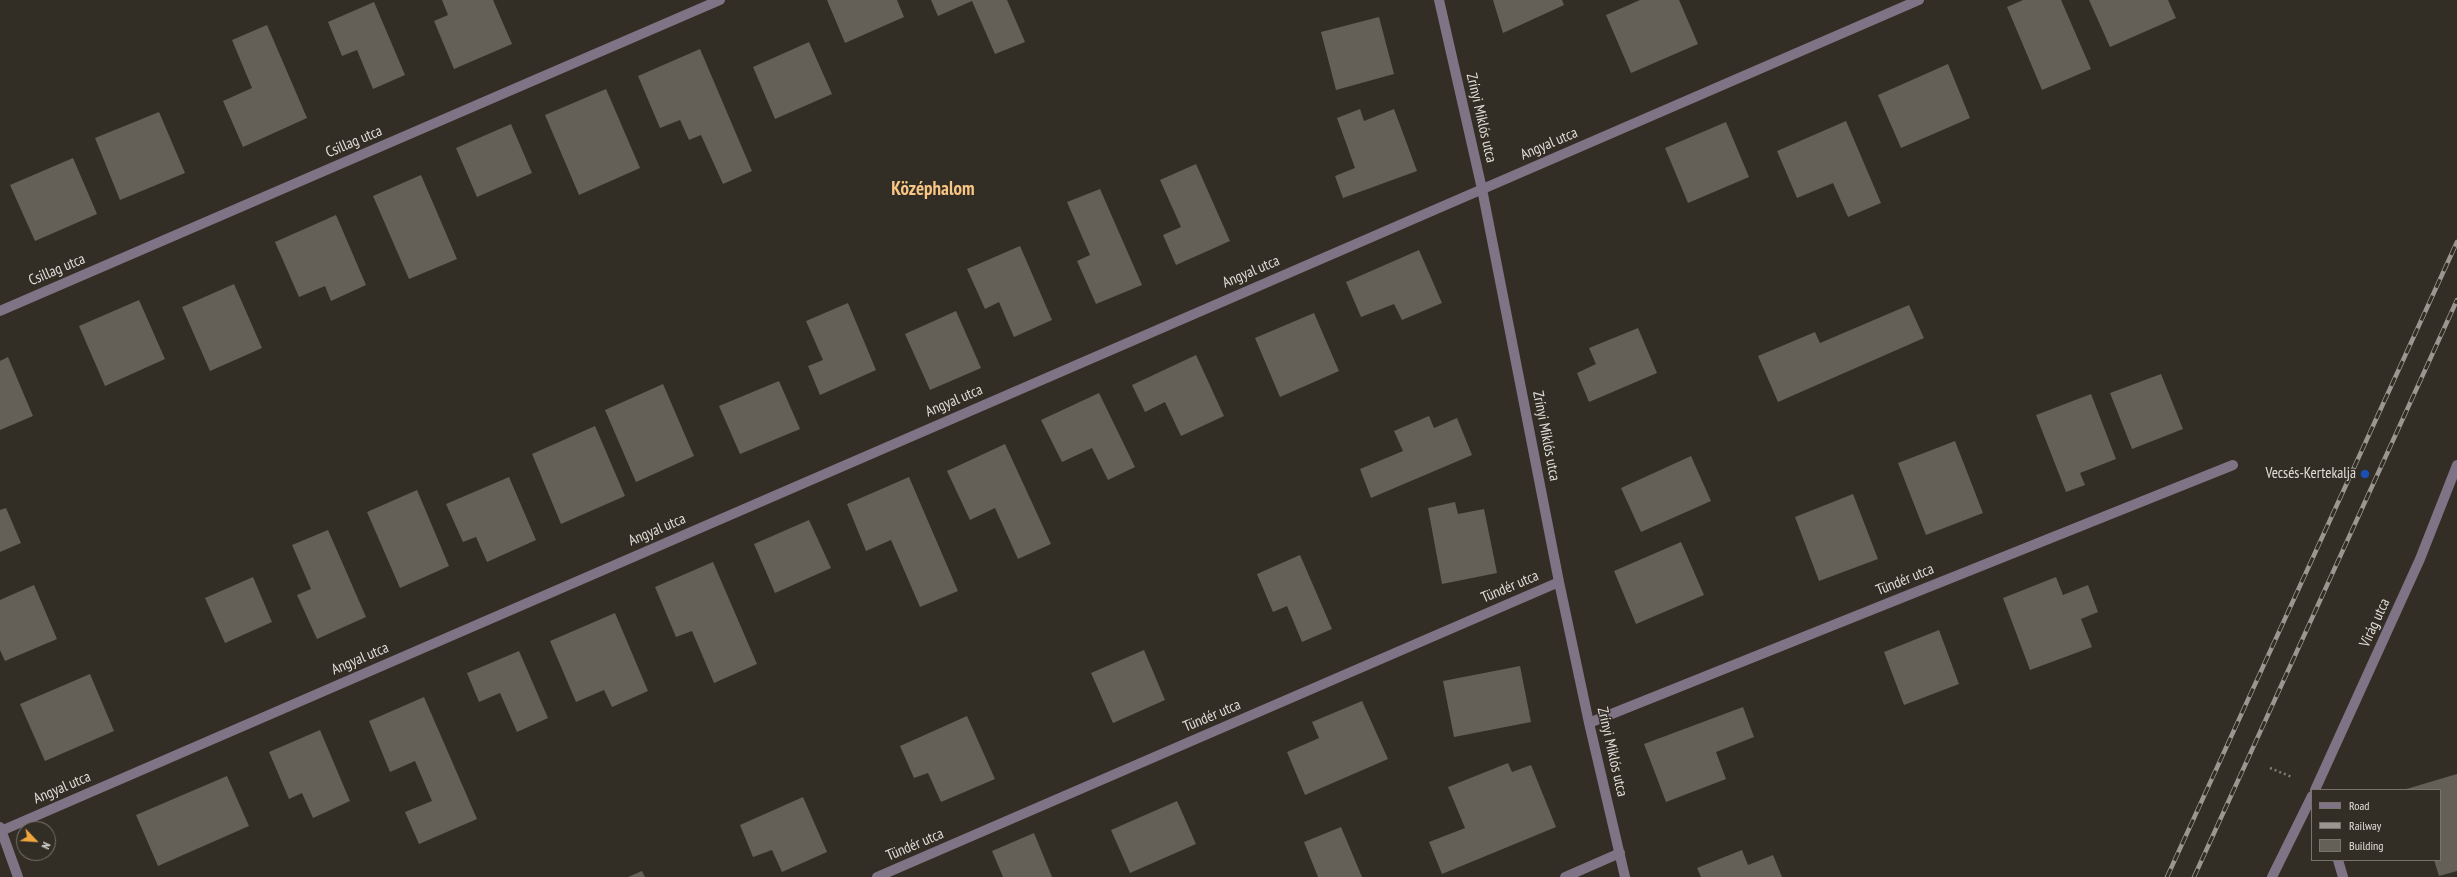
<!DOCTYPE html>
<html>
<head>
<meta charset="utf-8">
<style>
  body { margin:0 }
  #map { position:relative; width:2457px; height:877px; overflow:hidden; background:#322e25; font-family:"PT Sans Narrow",sans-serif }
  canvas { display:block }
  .legend { position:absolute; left:2311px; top:789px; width:130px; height:72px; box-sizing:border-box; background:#322e25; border:1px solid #78746d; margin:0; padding:5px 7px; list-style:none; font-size:12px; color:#e0ddd8 }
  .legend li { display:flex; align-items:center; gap:8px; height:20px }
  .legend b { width:20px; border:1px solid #78746d }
  .north { position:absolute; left:16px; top:821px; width:40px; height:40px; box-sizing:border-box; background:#322e25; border:1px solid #78746d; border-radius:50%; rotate:115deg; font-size:11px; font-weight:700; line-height:16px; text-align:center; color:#e0ddd8 }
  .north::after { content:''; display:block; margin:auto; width:14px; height:18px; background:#efa73e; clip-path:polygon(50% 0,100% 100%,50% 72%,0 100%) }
</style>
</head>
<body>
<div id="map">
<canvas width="2457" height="877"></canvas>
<ul class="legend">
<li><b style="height:5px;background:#7f7386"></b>Road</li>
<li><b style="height:5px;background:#9a9790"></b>Railway</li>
<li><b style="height:11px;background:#646057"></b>Building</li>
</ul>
<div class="north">N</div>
</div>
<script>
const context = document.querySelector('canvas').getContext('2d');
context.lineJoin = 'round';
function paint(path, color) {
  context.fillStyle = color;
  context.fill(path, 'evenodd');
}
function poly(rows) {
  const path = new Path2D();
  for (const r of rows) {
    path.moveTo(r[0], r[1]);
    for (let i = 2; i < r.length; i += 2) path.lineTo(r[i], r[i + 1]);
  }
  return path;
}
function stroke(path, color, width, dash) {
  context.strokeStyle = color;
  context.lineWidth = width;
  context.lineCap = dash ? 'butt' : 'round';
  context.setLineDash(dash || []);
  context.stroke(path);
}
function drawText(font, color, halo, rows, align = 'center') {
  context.font = font + ' "PT Sans Narrow",sans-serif';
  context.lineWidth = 3;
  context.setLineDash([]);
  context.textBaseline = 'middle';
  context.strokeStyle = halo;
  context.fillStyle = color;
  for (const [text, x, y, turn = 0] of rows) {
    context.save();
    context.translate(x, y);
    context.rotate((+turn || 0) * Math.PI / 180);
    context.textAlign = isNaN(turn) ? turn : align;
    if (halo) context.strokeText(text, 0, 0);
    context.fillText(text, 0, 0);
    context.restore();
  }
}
paint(poly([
  [442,0,493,0,512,44,454,69,434,21,448,15],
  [827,0,897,0,904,17,845,43],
  [931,0,1007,0,1025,42,995,54,972,1,938,16],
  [1493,0,1562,0,1564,5,1503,33],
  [1640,0,1679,0,1698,44,1631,73,1606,15],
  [2023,0,2061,0,2091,69,2042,90,2007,7],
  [2089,0,2168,0,2176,18,2110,47],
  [374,2,405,75,373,89,357,50,342,56,328,22],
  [1379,17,1394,74,1336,90,1321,32],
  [267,25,307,118,243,147,223,101,252,88,232,40],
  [809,42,832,94,775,119,753,67],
  [700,49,752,171,723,184,701,135,689,140,680,120,660,128,638,76],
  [1948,64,1970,118,1901,148,1878,95],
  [606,89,640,168,579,195,545,115],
  [1360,109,1364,121,1394,109,1417,171,1343,198,1335,176,1355,168,1337,118],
  [159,112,185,173,120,200,95,138],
  [1846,121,1881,203,1848,217,1833,183,1797,198,1777,151],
  [1726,122,1749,177,1688,203,1665,148],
  [511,124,532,173,477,197,456,148],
  [73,158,97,214,35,241,10,185],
  [1196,164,1230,241,1176,265,1163,235,1181,227,1160,180],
  [421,175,457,259,409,279,373,196],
  [1100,189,1142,285,1096,304,1077,261,1090,255,1067,202],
  [336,215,366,285,331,301,325,286,299,297,275,242],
  [1020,246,1052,320,1014,337,999,302,985,309,967,269],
  [1419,250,1442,303,1402,320,1394,304,1361,317,1346,282],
  [234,284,262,348,210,371,182,307],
  [139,300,165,359,105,386,79,326],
  [848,303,876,370,820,395,808,366,823,360,806,321],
  [1909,305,1924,338,1778,402,1758,356,1815,332,1820,343],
  [956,311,981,368,930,390,905,334],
  [1314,313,1339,371,1280,397,1255,338],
  [1638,328,1657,373,1589,402,1577,373,1596,364,1589,348],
  [1196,355,1224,416,1181,436,1165,402,1145,412,1132,385],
  [8,357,33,416,0,430,0,361],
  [2161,374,2183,429,2132,449,2110,393],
  [779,381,800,429,740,454,719,406],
  [663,384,694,456,636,482,605,410],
  [1099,393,1135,467,1108,480,1092,448,1062,462,1041,420],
  [2091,394,2116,459,2080,473,2085,485,2066,492,2036,415],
  [1429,416,1434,428,1457,418,1472,455,1371,498,1360,469,1403,451,1394,431],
  [595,426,625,496,561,524,532,454],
  [1955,441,1983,513,1926,535,1898,463],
  [1005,444,1051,544,1018,559,995,508,970,520,947,471],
  [1691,456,1711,501,1641,532,1621,488],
  [509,477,536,540,487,562,476,537,463,542,446,504],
  [909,477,958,591,920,607,891,540,866,551,847,504],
  [417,490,449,566,400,588,367,512],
  [1853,494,1878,559,1819,581,1795,517],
  [1455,502,1458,514,1484,509,1497,573,1442,584,1428,508],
  [6,508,21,543,0,552,0,510],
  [809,520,831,568,775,593,754,544],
  [328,530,366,617,317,639,297,595,311,589,292,545],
  [1681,542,1704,595,1636,624,1614,571],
  [1300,555,1332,629,1302,642,1287,606,1273,612,1257,574],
  [713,562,757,664,714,683,692,631,676,637,655,587],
  [253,577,272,622,225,643,205,598],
  [2056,577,2063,595,2088,585,2098,612,2081,619,2092,647,2030,670,2003,598],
  [34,585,57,639,5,661,0,650,0,600],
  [615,613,648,691,612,707,604,690,576,702,550,641],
  [1939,630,1959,684,1904,705,1884,652],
  [1144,650,1165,700,1113,723,1091,673],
  [519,651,548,718,517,732,500,693,479,702,467,673],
  [1520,666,1531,722,1454,737,1443,681],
  [90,674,114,731,45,761,20,704],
  [424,697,477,819,419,844,405,812,432,801,415,761,390,772,369,721],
  [1362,701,1388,759,1305,795,1287,752,1319,738,1312,722],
  [1743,707,1754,737,1716,752,1726,779,1666,802,1644,744],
  [967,716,995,779,941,802,928,773,914,778,900,746],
  [320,730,350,801,313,818,302,793,289,799,269,752],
  [1508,763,1512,772,1531,765,1556,827,1442,874,1429,842,1465,828,1448,787],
  [2457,774,2457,871,2439,876,2434,860,2440,860,2440,790,2403,790],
  [227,776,249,826,158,866,136,815],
  [803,797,827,852,782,872,772,850,753,857,740,825],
  [1177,801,1196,844,1130,873,1111,830],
  [1341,827,1362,877,1318,877,1304,842],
  [1034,833,1052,877,1003,877,992,851],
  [1742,850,1748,865,1773,855,1782,877,1701,877,1697,868],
  [642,871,645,877,628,877]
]), '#646057');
stroke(poly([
  [2270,768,2292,777]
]), '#817e77', 2.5, [2, 3]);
stroke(poly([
  [1439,0,1482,189,1559,582,1589,723,1625,877],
  [0,311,720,0],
  [1589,723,2233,465],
  [2315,790,2420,559,2457,465],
  [0,827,18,877],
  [1,831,1919,0],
  [2338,860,2343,877],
  [877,877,1559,582],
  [1565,877,1620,853],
  [2272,877,2312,796]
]), '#7f7386', 10);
const rail = poly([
  [2167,877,2457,242],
  [2194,877,2457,300]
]);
stroke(rail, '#9a9790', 4.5);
stroke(rail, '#322e25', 3, [9]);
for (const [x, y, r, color] of [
  [2365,474,5,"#1a4fb4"]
]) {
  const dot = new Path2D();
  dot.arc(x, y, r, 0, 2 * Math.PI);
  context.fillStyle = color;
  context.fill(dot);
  stroke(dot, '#322e25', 1.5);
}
drawText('15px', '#e0ddd8', '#322e25', [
  ["Zrínyi Miklós utca",1481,118,77],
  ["Csillag utca",354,142,-23],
  ["Angyal utca",1549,144,-23],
  ["Csillag utca",57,270,-23],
  ["Angyal utca",1251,272,-23],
  ["Angyal utca",954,401,-23],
  ["Zrínyi Miklós utca",1546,436,79],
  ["Angyal utca",657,530,-23],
  ["Tündér utca",1905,580,-22],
  ["Tündér utca",1510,587,-23],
  ["Virág utca",2375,623,-65],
  ["Angyal utca",360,659,-23],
  ["Tündér utca",1212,716,-23],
  ["Zrínyi Miklós utca",1612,752,77],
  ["Angyal utca",62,788,-23],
  ["Tündér utca",915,845,-23]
]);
drawText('15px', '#e0ddd8', '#322e25', [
  ["Vecsés-Kertekalja",2356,474]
], 'right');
drawText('bold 19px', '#f8c585', '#322e25', [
  ["Középhalom",933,190]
]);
</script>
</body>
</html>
